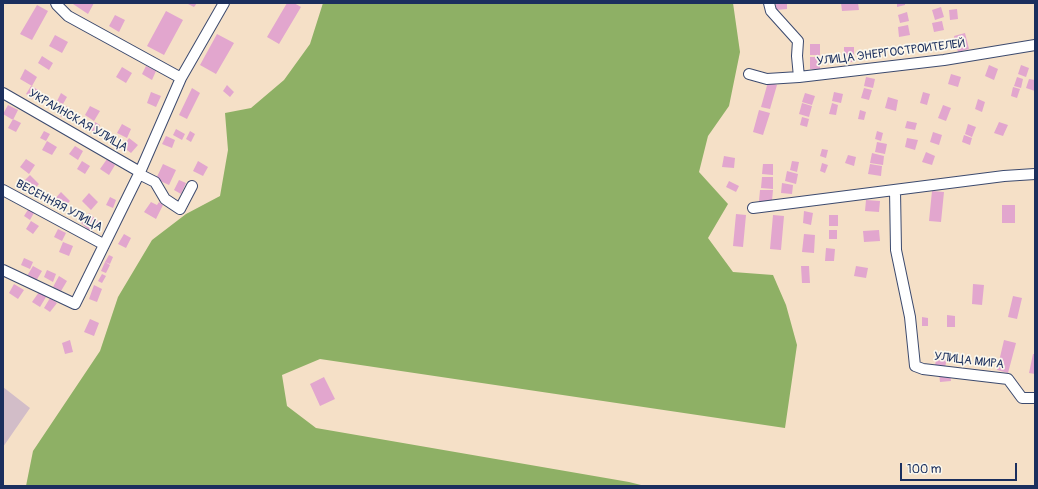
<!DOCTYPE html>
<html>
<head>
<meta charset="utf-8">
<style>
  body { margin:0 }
  #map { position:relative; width:1038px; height:489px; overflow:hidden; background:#f5e0c7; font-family:Pangolin,sans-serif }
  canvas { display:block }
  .frame { position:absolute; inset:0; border:4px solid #1b2f5e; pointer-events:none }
  .scale { position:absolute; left:900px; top:463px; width:117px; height:18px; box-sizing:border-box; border:2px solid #1b2f5e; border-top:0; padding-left:5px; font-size:12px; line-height:14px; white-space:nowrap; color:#1b2f5e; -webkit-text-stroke:3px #fbf7ec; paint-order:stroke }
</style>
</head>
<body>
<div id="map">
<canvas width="1038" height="489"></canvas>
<div class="frame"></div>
<div class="scale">100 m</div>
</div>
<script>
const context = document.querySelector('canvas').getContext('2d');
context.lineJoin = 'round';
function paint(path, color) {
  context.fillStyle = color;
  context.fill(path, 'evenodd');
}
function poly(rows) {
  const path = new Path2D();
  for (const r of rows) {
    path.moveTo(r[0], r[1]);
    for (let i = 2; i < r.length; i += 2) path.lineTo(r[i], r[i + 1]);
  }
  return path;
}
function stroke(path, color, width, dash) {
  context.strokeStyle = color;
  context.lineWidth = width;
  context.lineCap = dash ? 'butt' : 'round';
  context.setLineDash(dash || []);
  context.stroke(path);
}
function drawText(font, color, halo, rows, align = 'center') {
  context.font = font + ' Pangolin,sans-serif';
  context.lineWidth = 3.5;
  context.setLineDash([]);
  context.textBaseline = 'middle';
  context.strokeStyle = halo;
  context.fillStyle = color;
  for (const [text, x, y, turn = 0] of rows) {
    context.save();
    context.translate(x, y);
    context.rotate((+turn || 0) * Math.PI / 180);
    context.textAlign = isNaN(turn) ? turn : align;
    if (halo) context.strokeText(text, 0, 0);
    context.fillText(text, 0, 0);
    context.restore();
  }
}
paint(poly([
  [3,387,30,408,3,447]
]), '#d2bdc8');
paint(poly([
  [323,3,733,3,740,52,729,106,708,136,699,172,728,204,708,238,733,272,773,275,786,305,797,345,785,428,320,359,282,375,287,406,316,428,629,482,645,486,26,486,33,451,100,351,118,297,152,240,186,214,220,196,228,150,225,113,251,108,284,80,310,44]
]), '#8eb065');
paint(poly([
  [74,3,94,3,88,14,73,4],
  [186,3,197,3,194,7],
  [287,3,294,3,301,7,279,44,267,37],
  [776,3,787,3,787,9,776,10],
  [841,3,858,3,859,10,842,11],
  [897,3,905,3,905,5,897,7],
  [37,5,48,11,32,40,20,34],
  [941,7,944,17,935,20,932,10],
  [957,9,958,19,950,20,949,10],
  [166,11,183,20,164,55,147,46],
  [907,12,909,21,900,23,898,15],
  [115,15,125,20,119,32,109,26],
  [942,21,944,30,934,32,932,23],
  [908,25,910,35,899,37,898,27],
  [965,33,969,49,958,52,954,36],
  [217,34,234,43,216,74,200,65],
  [55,35,68,42,62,53,49,46],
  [810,44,820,44,820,55,810,55],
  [844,47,854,47,854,62,844,62],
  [42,56,53,63,49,70,38,63],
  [810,57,820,57,820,70,810,69],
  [989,65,998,69,994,80,985,76],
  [1021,65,1029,68,1026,77,1018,74],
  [146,66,156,71,152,80,142,74],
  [122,67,132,73,126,83,116,77],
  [25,69,37,77,32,86,20,79],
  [951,74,961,77,958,87,948,84],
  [866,77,875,79,873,88,864,86],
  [1017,77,1023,79,1021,88,1014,86],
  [1029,79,1035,80,1035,91,1026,88],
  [768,82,777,85,770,109,761,107],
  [227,85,234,92,230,97,223,91],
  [31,86,40,91,35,99,26,94],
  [1013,87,1020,89,1017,98,1011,96],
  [192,88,200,93,187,119,179,115],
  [864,88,872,90,869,100,861,98],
  [151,92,161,96,156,107,147,103],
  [834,92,843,94,841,103,832,101],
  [923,92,930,94,927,105,920,103],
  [61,93,67,97,63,104,57,101],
  [805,93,815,96,812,105,802,102],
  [888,97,898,100,896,111,885,108],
  [978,99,985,102,982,112,975,109],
  [802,103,812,106,809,117,799,114],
  [832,103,838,105,836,115,829,114],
  [8,105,18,110,13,120,3,114],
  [943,105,951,108,946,121,938,118],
  [66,106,74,111,69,120,60,116],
  [90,106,100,111,94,121,85,115],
  [759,110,770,113,763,135,753,132],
  [860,110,866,112,864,120,858,119],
  [802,117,809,119,807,127,800,125],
  [13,119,21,123,16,132,8,128],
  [907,121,917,123,915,130,905,128],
  [95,122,100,125,95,133,90,130],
  [999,122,1008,125,1003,136,994,133],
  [122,124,131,129,127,138,117,133],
  [968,124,976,127,972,137,965,134],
  [176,129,185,134,182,140,173,135],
  [44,131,50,134,46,141,40,138],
  [190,131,195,134,191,142,186,139],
  [877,131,883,133,881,141,875,139],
  [933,132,942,135,939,145,930,142],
  [964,135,972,138,970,145,962,142],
  [166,136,175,140,172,148,162,144],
  [129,138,138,145,131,153,123,147],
  [907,138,918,140,915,150,905,147],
  [47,141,57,147,52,155,42,150],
  [877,142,887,144,885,154,875,152],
  [75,146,83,151,78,160,69,154],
  [822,149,828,150,826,158,820,156],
  [926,152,935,156,932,165,922,162],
  [872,153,884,156,883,165,870,163],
  [848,155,856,157,854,166,845,163],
  [724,156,735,158,734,168,722,167],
  [26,159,35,165,29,174,20,167],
  [107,159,115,165,109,175,100,169],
  [82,161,90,166,85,174,77,169],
  [198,161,208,167,203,176,193,171],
  [792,161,799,162,797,172,790,170],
  [822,163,828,165,825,173,820,171],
  [163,164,176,170,169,185,156,179],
  [763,164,773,164,773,175,762,174],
  [870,164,882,166,881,176,868,174],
  [787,171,798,174,796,184,785,181],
  [30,175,39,184,32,192,22,183],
  [762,177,773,177,773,189,761,188],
  [179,180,186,183,181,194,174,190],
  [729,181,739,186,736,192,726,187],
  [782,183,793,185,792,194,781,193],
  [760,190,773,190,772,201,759,201],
  [932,191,944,192,941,222,929,221],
  [61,192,70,201,62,210,53,201],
  [89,193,98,202,91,210,82,201],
  [110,197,116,200,113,208,106,205],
  [866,200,880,201,879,212,865,211],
  [151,202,157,205,159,202,163,205,156,219,144,212],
  [1002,205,1015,205,1015,223,1002,223],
  [29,208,35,211,30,220,24,216],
  [804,211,813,213,811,225,803,223],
  [89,213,99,222,91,232,81,223],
  [736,214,746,215,743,247,733,246],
  [773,215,784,216,781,250,770,249],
  [829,215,838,215,838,226,829,226],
  [31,221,39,226,33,234,26,229],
  [58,229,66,233,62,241,54,237],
  [829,230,837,230,837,239,829,239],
  [879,230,880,241,864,242,863,231],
  [124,234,131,238,126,248,118,244],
  [804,234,815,235,814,253,802,252],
  [63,242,73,246,69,256,59,252],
  [826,248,835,249,834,261,825,261],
  [109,255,113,257,110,264,105,262],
  [24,258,33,262,30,269,21,265],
  [105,262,110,265,106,273,101,271],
  [33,266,42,271,36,281,27,276],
  [801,266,809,266,810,283,802,283],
  [856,266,868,268,866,278,854,276],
  [47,270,56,274,53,282,44,277],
  [102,274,106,276,102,283,98,281],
  [59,276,67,281,61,291,53,287],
  [14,284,24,290,18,299,9,293],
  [973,284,984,285,982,305,972,304],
  [94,285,102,289,97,302,89,299],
  [39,292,46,297,40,307,32,302],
  [1013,296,1022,298,1017,319,1008,317],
  [50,298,57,303,50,312,44,308],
  [947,315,955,316,955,327,947,327],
  [922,317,928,318,928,326,922,326],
  [90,319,99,323,94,336,84,332],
  [70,340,73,352,65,354,62,343],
  [1004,340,1016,343,1008,373,997,370],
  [938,352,948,355,945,367,935,365],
  [1033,354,1035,354,1035,374,1029,373],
  [939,373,950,373,951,381,940,382],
  [324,377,335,399,320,406,310,384]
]), '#e2a6ce');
const minor = poly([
  [56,3,57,5,68,16,181,78],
  [769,3,771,11,798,41,797,56,799,77],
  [749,74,767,79,799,77,944,60,1035,45],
  [3,93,140,172],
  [139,174,155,182,165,199,180,209,192,186],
  [3,190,103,244],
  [895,190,896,250,910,317,915,366,923,369,1008,379,1022,398,1035,398],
  [753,208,1004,176,1035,174],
  [3,270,75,304,140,172,181,78,224,3]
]);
stroke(minor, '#3c4a6e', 12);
stroke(minor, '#fff', 10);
drawText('12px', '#1b2f5e', '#fbf7ec', [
  ["УЛИЦА ЭНЕРГОСТРОИТЕЛЕЙ",891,53,-7],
  ["УКРАИНСКАЯ УЛИЦА",78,121,30],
  ["ВЕСЕННЯЯ УЛИЦА",59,206,28],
  ["УЛИЦА МИРА",969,361,7]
]);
</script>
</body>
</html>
